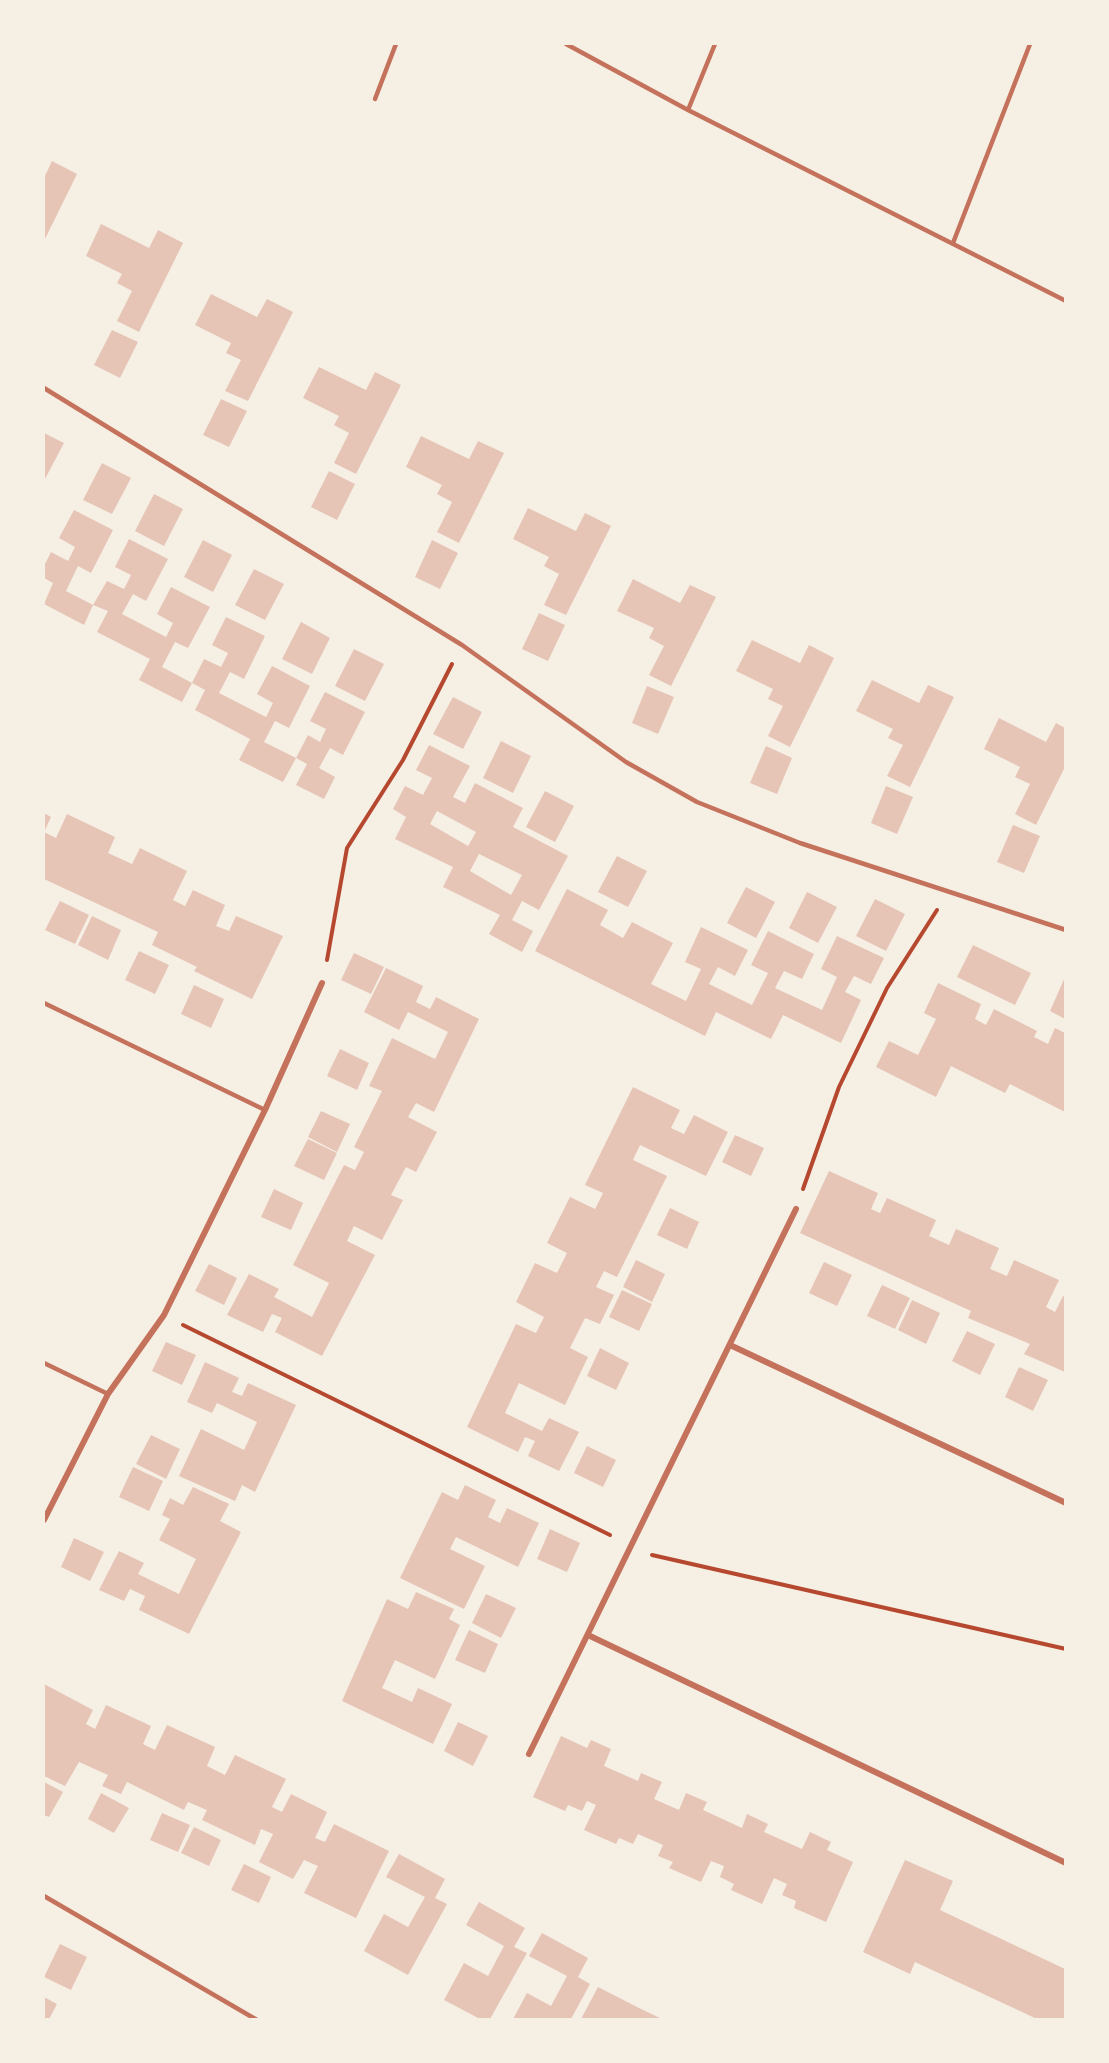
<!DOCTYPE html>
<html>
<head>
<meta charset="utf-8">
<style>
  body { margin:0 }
  #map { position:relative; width:1109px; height:2063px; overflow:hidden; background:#f6efe4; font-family:"IBM Plex Sans",sans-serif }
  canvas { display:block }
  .frame { position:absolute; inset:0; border:45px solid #f6efe4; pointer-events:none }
</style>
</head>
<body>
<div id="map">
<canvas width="1109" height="2063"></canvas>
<div class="frame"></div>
</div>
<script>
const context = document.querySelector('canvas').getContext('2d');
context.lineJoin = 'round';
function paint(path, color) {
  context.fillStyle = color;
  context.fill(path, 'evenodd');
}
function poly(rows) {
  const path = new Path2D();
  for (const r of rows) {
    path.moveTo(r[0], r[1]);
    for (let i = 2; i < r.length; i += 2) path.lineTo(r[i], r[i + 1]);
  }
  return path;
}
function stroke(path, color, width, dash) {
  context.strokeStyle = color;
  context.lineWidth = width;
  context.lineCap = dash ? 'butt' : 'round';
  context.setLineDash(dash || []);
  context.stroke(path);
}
paint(poly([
  [52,161,77,174,44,241,44,178],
  [101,224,149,248,158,230,183,243,139,332,117,321,132,291,117,283,122,274,86,256],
  [211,294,257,317,267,299,293,312,248,401,225,391,241,360,226,353,231,343,195,325],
  [112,330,138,342,120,378,94,365],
  [319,367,366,390,375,372,401,385,356,474,334,463,349,433,334,425,339,416,303,398],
  [221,399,247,411,229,447,203,435],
  [44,433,64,443,45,479,44,479],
  [421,436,469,459,478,441,504,453,459,543,437,532,452,502,437,494,442,485,406,467],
  [102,463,131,478,112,514,83,500],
  [329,471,355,484,337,520,311,507],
  [154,494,183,509,164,546,135,531],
  [528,508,576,531,585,513,611,526,566,615,544,605,559,574,544,566,549,557,513,539],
  [74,510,113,530,91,573,78,566,66,591,93,605,107,581,124,589,131,575,115,567,129,539,168,559,146,601,133,594,122,614,166,637,173,623,157,614,171,587,210,607,188,648,175,642,162,667,192,683,182,702,139,680,150,659,97,632,108,611,93,605,84,625,44,604,53,583,44,578,44,566,51,552,68,561,75,547,59,538],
  [203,540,232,555,213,592,184,577],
  [432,540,458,553,440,589,415,577],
  [254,569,284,584,265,620,235,605],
  [633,579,680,603,690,585,716,597,671,686,649,675,664,646,649,638,654,628,617,611],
  [539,613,565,625,548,661,522,649],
  [226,617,265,636,244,679,230,672,219,693,266,717,273,703,257,694,272,666,310,686,289,728,275,721,264,742,296,758,283,782,239,760,250,739,195,710,205,690,192,683,204,659,221,667,228,653,212,645],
  [301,622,330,638,312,674,282,659],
  [752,640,800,663,809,645,834,658,790,747,768,736,783,706,768,699,773,689,736,671],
  [354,649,384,664,365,701,335,686],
  [872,680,919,703,928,685,954,697,910,787,887,776,903,745,888,738,893,729,856,711],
  [647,686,674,697,658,734,632,723],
  [325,692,365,712,343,755,330,748,319,768,335,777,324,799,296,785,307,764,296,758,308,735,320,742,326,729,310,721],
  [453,697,482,712,463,749,433,734],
  [999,718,1046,742,1056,723,1065,728,1065,767,1036,825,1015,814,1030,784,1015,777,1020,767,984,749],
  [501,741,531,756,513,793,483,778],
  [429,745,470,766,453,797,465,803,475,783,523,808,513,827,568,856,539,910,522,901,512,920,533,931,522,952,489,934,500,915,443,887,453,867,395,839,406,817,393,809,405,786,423,795,432,778,416,770],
  [437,811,476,832,468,846,430,824],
  [479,854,522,875,511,895,470,871],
  [766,746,792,758,777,794,750,783],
  [886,786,913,797,897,834,871,823],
  [545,791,574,806,555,842,526,827],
  [44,813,51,817,44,832,56,838,67,814,115,837,108,853,119,858,132,864,140,848,187,871,173,900,185,906,193,890,225,905,216,926,229,931,236,916,283,936,252,999,194,971,197,967,152,945,158,932,44,879],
  [1013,825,1040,836,1024,873,997,862],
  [617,856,647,871,628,907,598,892],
  [746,887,775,902,756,938,727,923],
  [567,889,608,910,600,925,623,938,632,922,673,943,651,984,686,1001,701,969,685,962,701,927,748,950,735,976,718,967,709,984,752,1005,768,973,751,965,768,931,814,954,802,979,784,971,775,988,822,1010,837,977,821,969,837,936,884,958,871,984,854,976,845,992,861,1000,841,1043,783,1015,771,1039,716,1012,705,1036,535,951],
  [807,892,837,907,818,943,789,928],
  [875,899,905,914,886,951,856,936],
  [60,901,89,915,75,944,45,930],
  [92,916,121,930,108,960,78,945],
  [973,945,1031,973,1015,1005,957,977],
  [139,951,169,965,155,994,125,980],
  [354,953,384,967,371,994,341,980],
  [386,968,423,986,416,1002,430,1009,436,997,479,1019,434,1112,416,1103,408,1117,437,1132,416,1172,406,1167,399,1180,391,1195,403,1200,382,1240,354,1226,347,1241,375,1255,322,1356,275,1332,282,1318,272,1314,263,1332,227,1315,249,1274,279,1289,274,1297,312,1317,329,1283,293,1265,344,1165,355,1170,364,1152,354,1147,382,1091,369,1086,392,1038,435,1059,448,1032,408,1012,399,1030,364,1012],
  [1065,977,1065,1019,1050,1011],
  [938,983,981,1004,975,1019,986,1025,994,1009,1037,1031,1034,1037,1048,1044,1055,1028,1065,1033,1065,1112,1010,1084,1005,1093,951,1066,936,1097,876,1067,889,1041,918,1055,936,1019,924,1013],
  [194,985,224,999,211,1028,181,1014],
  [340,1049,369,1063,357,1090,327,1076],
  [633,1087,680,1110,671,1128,684,1134,694,1115,728,1132,706,1176,640,1145,633,1160,667,1176,617,1277,604,1271,596,1287,614,1295,600,1324,585,1318,570,1348,588,1357,565,1405,519,1383,505,1413,542,1431,549,1418,579,1432,559,1471,528,1456,535,1441,525,1437,518,1452,467,1427,516,1324,536,1333,544,1317,516,1302,535,1263,557,1273,567,1253,547,1243,570,1197,595,1209,603,1193,585,1185],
  [321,1111,350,1124,337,1152,308,1137],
  [735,1135,764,1148,751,1176,722,1162],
  [308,1139,337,1153,324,1180,294,1166],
  [829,1171,878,1193,871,1209,880,1213,887,1198,936,1220,929,1236,949,1245,956,1229,999,1248,990,1269,1007,1276,1014,1260,1059,1280,1046,1307,1055,1312,1063,1296,1065,1297,1065,1372,1024,1354,1030,1344,968,1318,971,1311,800,1233],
  [274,1189,303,1203,291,1230,261,1217],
  [670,1208,699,1222,687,1249,657,1235],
  [636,1260,665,1274,652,1302,623,1287],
  [824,1262,852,1275,837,1306,809,1293],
  [209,1264,237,1278,224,1305,195,1291],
  [882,1285,910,1298,895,1329,867,1316],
  [622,1290,652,1304,639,1331,609,1317],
  [912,1300,940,1313,926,1344,898,1330],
  [967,1331,995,1344,980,1375,952,1361],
  [166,1342,196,1355,182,1385,152,1371],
  [600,1348,629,1363,616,1390,587,1376],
  [205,1362,239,1378,232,1392,242,1396,248,1383,296,1405,255,1492,242,1485,235,1501,179,1476,201,1429,244,1450,257,1422,217,1403,212,1413,187,1402],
  [1019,1367,1048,1380,1033,1411,1005,1397],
  [151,1435,180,1449,166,1479,136,1464],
  [587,1446,616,1460,603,1487,574,1473],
  [133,1467,163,1481,149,1511,119,1497],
  [465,1485,496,1500,488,1517,500,1523,507,1508,539,1523,518,1567,456,1537,450,1549,485,1566,464,1609,400,1578,442,1492,458,1500],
  [193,1487,229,1504,220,1521,241,1532,189,1634,139,1610,145,1596,130,1589,124,1601,99,1590,119,1551,144,1563,138,1574,179,1594,196,1559,159,1540,170,1519,162,1515,170,1498,183,1505],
  [550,1529,580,1543,567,1572,537,1559],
  [74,1538,104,1552,90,1581,61,1567],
  [416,1592,454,1609,449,1619,460,1625,435,1679,395,1660,382,1688,412,1702,418,1688,452,1704,433,1744,342,1701,387,1599,408,1609],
  [486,1594,516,1608,501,1638,472,1623],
  [469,1630,498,1644,485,1673,455,1660],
  [44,1684,93,1710,86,1724,95,1729,106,1705,151,1726,143,1744,155,1750,167,1725,215,1747,207,1766,225,1775,235,1755,286,1779,272,1807,282,1812,291,1794,327,1812,315,1838,325,1842,334,1824,389,1851,356,1918,304,1893,318,1866,304,1860,293,1879,259,1862,273,1834,261,1829,255,1845,202,1820,207,1810,188,1802,184,1810,127,1782,121,1794,102,1786,108,1775,79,1762,65,1786,44,1776],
  [458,1722,488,1736,473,1766,444,1751],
  [561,1736,587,1748,591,1740,611,1749,604,1766,638,1781,641,1773,662,1782,654,1799,679,1810,686,1793,707,1802,703,1810,742,1828,747,1814,768,1824,764,1832,802,1849,810,1832,831,1842,827,1850,853,1862,826,1922,794,1908,796,1901,782,1895,787,1884,774,1878,762,1904,731,1890,734,1884,720,1877,724,1866,711,1861,701,1882,669,1868,673,1862,658,1856,663,1845,638,1834,633,1844,619,1838,616,1844,584,1830,596,1805,587,1801,582,1811,568,1805,565,1811,533,1797],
  [44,1782,63,1792,49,1817,44,1815],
  [101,1793,129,1808,114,1833,88,1819],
  [162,1813,190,1825,178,1852,150,1840],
  [194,1827,221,1840,209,1866,181,1853],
  [399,1854,445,1879,435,1898,447,1904,408,1975,364,1951,384,1914,408,1927,425,1897,386,1877],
  [905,1860,953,1881,940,1910,1065,1969,1065,2019,1037,2019,915,1962,910,1974,863,1952],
  [244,1864,271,1877,259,1903,231,1890],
  [479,1902,525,1928,514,1947,527,1953,490,2019,480,2019,444,2000,464,1963,488,1976,504,1946,466,1925],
  [542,1933,588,1958,578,1977,590,1984,571,2019,513,2019,527,1993,551,2006,567,1976,529,1956],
  [60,1944,87,1957,71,1990,44,1977],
  [598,1987,641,2009,662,2019,581,2019],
  [44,1997,57,2004,49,2019,44,2019]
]), '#e6c5b7');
stroke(poly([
  [327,960,347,848,403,760,452,664],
  [803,1189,839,1087,887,988,937,910],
  [183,1325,610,1535],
  [652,1555,1066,1649]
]), '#b5482f', 4);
stroke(poly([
  [566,44,688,110,715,44],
  [375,99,396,44],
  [688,110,1066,301],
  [953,243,1030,44],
  [44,388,462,645,626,762,697,802,800,843,1066,930],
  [44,1003,265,1110],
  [44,1363,108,1394],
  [44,1896,257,2020]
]), '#c5725c', 4.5);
stroke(poly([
  [730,1345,1066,1503],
  [44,1520,108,1394,164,1315,265,1110,322,983],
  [588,1635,1066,1863],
  [529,1754,796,1209]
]), '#c5725c', 6);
</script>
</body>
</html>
